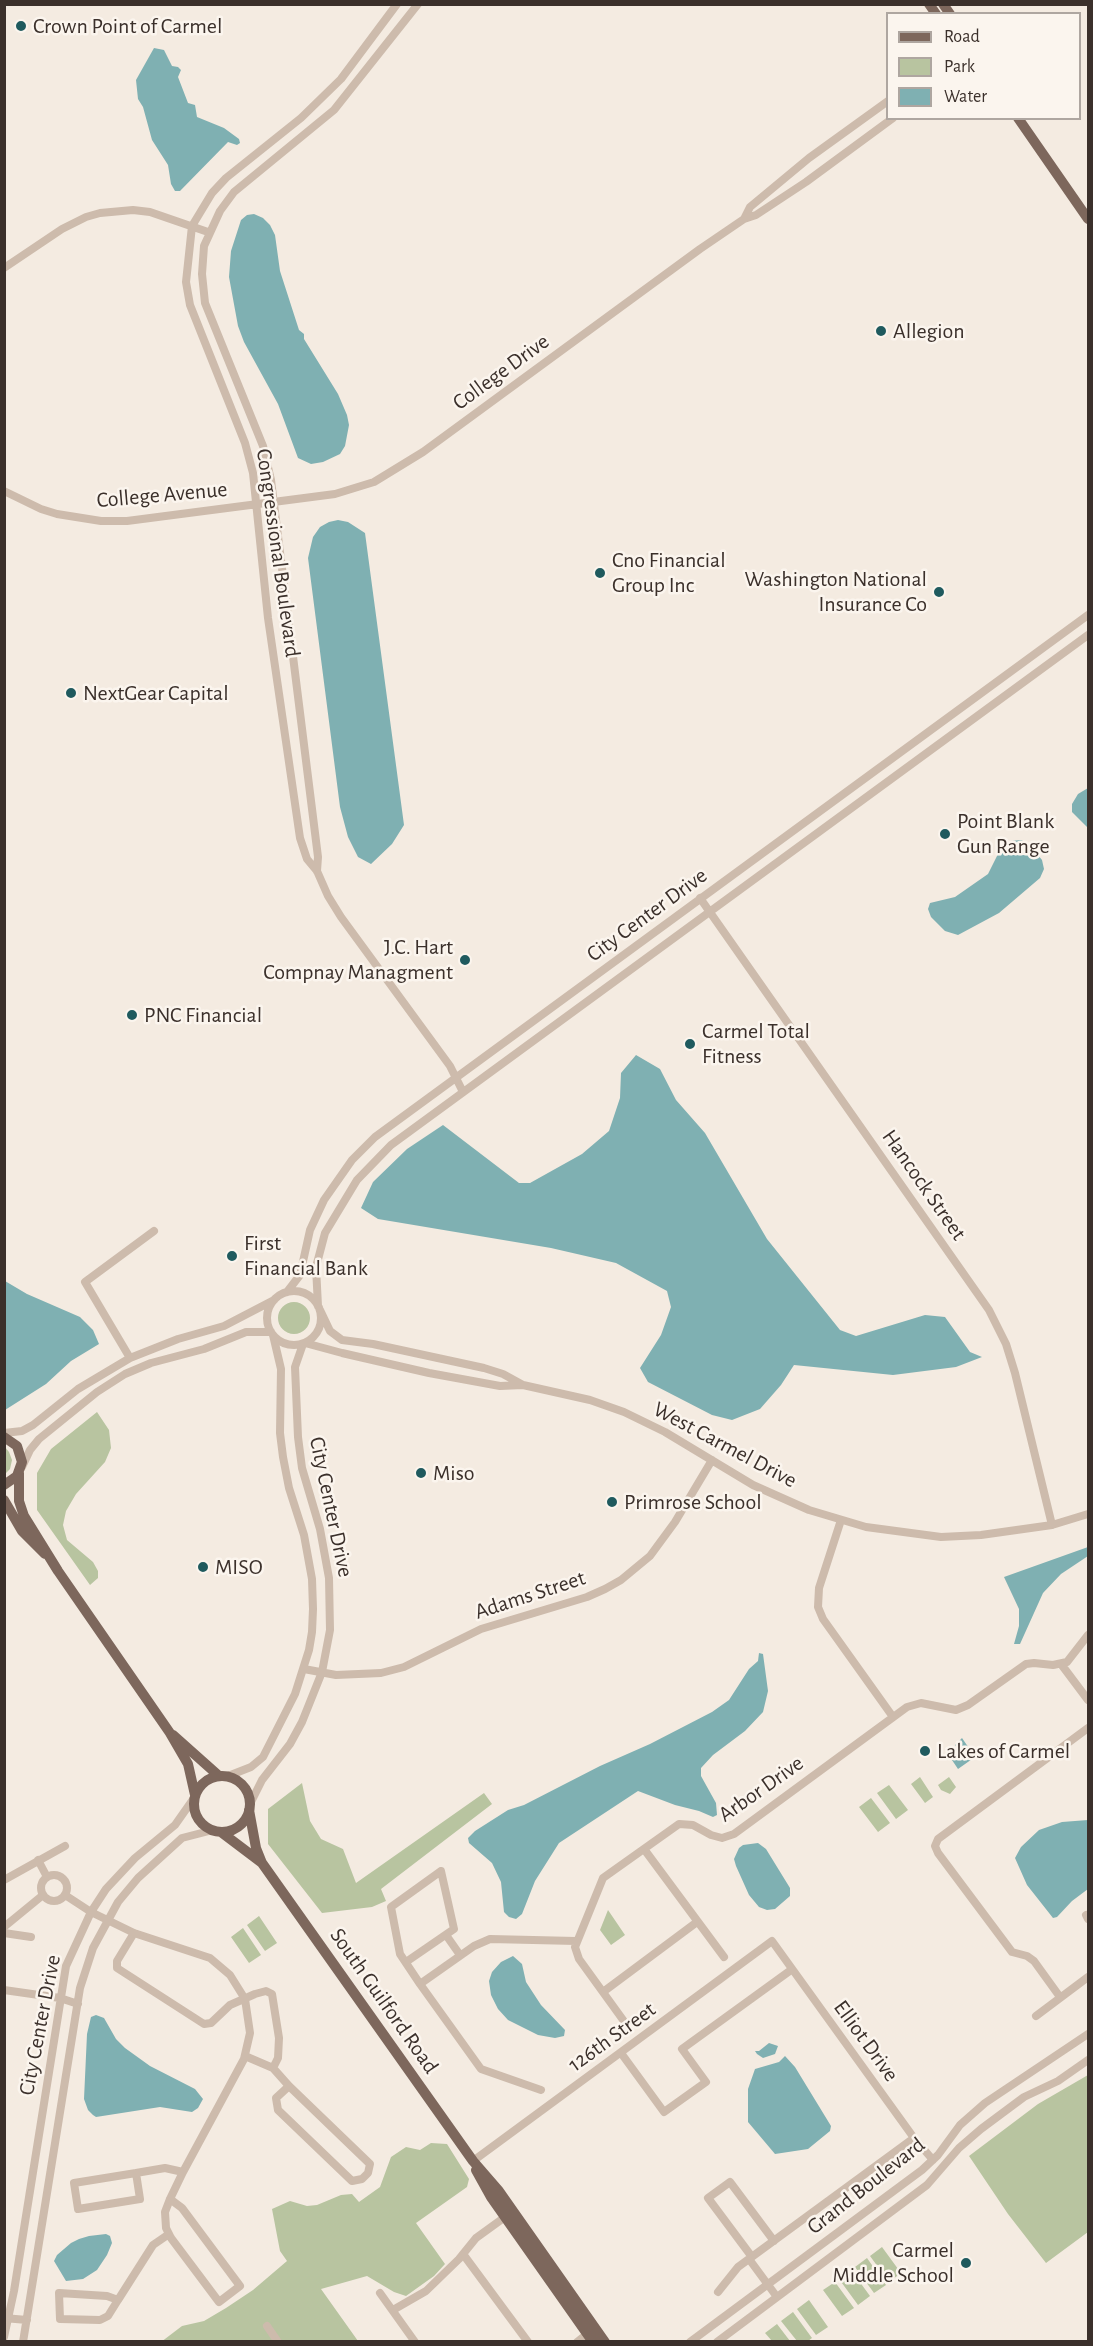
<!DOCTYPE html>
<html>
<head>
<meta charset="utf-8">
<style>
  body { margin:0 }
  #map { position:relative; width:1093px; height:2346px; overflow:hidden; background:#f4ebe1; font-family:"Alegreya Sans",sans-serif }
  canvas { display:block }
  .frame { position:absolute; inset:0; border:6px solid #3b302b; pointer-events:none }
  .legend { position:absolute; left:886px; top:12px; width:195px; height:108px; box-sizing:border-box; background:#fbf5ee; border:2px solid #aea6a0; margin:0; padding:8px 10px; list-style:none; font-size:18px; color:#3b302b }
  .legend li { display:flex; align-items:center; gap:12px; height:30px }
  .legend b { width:30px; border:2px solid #aea6a0 }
</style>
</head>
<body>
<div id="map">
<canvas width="1093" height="2346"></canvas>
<div class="frame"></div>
<ul class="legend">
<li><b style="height:8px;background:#7d675c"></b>Road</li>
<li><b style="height:16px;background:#b8c4a0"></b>Park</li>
<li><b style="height:16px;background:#7fb0b2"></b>Water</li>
</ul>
</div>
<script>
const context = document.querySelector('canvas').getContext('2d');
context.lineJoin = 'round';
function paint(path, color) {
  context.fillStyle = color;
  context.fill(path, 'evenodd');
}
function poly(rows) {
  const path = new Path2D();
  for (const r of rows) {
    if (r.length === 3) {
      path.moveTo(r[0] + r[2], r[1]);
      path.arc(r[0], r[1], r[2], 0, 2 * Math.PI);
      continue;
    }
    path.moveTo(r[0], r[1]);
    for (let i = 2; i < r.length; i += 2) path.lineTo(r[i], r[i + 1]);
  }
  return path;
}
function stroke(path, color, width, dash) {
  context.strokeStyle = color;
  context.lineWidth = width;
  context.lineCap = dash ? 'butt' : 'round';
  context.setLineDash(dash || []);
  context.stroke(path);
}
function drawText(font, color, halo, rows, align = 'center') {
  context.font = font + ' "Alegreya Sans",sans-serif';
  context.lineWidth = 5;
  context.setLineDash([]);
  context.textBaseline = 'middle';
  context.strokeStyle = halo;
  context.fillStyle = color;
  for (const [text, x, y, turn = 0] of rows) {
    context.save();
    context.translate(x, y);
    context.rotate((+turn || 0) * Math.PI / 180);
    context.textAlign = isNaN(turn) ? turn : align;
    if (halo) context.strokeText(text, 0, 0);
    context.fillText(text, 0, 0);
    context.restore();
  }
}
paint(poly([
  [294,1318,16],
  [97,1412,109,1430,111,1448,105,1462,76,1494,66,1511,63,1525,67,1540,93,1562,98,1571,98,1578,90,1585,37,1510,37,1473,51,1449],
  [5,1447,9,1452,12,1460,10,1469,5,1474],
  [920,1777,933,1797,925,1803,911,1784],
  [949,1777,956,1787,950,1794,941,1790,938,1785],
  [302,1783,310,1821,321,1839,343,1849,356,1883,484,1793,492,1804,381,1889,386,1901,372,1907,322,1913,268,1844,268,1809],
  [889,1785,908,1810,896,1819,877,1793],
  [871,1798,890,1823,878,1832,859,1807],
  [608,1910,625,1935,611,1945,600,1930],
  [259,1916,277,1943,265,1951,247,1925],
  [243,1928,261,1955,249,1963,231,1937],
  [1088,2075,1088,2232,1046,2263,1008,2214,969,2156,1038,2104],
  [431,2143,447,2144,469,2179,467,2187,416,2223,445,2264,434,2276,406,2296,394,2292,367,2276,321,2289,358,2341,161,2342,182,2326,204,2321,226,2308,253,2290,287,2261,280,2251,272,2209,290,2201,307,2206,317,2205,341,2195,352,2194,359,2202,380,2187,391,2157,406,2147,420,2150],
  [882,2247,901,2273,889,2282,870,2256],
  [867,2258,886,2285,874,2293,855,2267],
  [851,2270,870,2296,858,2305,839,2279],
  [835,2282,854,2308,842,2316,823,2290],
  [809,2300,828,2327,816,2335,797,2309],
  [793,2312,812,2338,808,2341,797,2341,781,2321],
  [777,2324,790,2341,772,2341,765,2333]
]), '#b8c4a0');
paint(poly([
  [154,48,164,50,172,66,178,67,181,70,178,77,188,103,195,105,197,117,224,128,239,139,240,143,237,145,228,142,180,191,175,191,171,184,168,165,152,140,143,107,138,99,136,80],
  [254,214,263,218,270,225,275,235,280,271,299,330,304,334,304,339,338,394,347,415,349,425,345,446,340,454,323,462,311,464,298,458,278,404,244,342,238,326,229,277,231,251,241,220,247,215],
  [338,520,348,522,365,533,404,825,392,844,371,864,358,857,348,837,340,807,308,558,313,537,320,527,329,522],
  [1088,788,1088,828,1072,812,1072,804,1078,794],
  [1021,840,1029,844,1042,860,1044,869,1040,878,999,913,958,935,945,931,931,917,928,909,930,903,955,897,988,874,998,854,1011,841],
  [636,1055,660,1069,676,1100,705,1133,767,1239,840,1330,856,1336,925,1315,945,1317,970,1352,982,1357,956,1367,893,1375,794,1365,781,1385,760,1409,732,1420,712,1415,648,1382,640,1368,661,1335,671,1307,667,1291,616,1263,551,1248,378,1219,361,1208,373,1182,407,1149,443,1125,519,1183,530,1183,582,1154,609,1131,620,1098,621,1073],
  [5,1281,27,1294,80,1317,93,1330,99,1344,71,1361,46,1384,5,1410],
  [1088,1547,1088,1556,1061,1574,1043,1593,1020,1644,1014,1644,1019,1626,1019,1609,1004,1577],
  [759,1653,763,1654,768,1691,763,1712,745,1731,713,1755,701,1768,701,1776,716,1803,717,1815,713,1817,699,1811,675,1805,638,1791,559,1843,535,1881,522,1914,516,1919,509,1917,504,1912,501,1882,492,1863,469,1843,468,1838,475,1831,508,1810,524,1805,600,1766,650,1744,712,1712,729,1700,749,1669,758,1661],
  [962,1738,975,1757,958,1769,950,1757,959,1751,955,1745],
  [1088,1820,1088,1889,1072,1901,1057,1917,1053,1918,1027,1885,1015,1858,1021,1847,1039,1830,1062,1822],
  [758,1843,766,1849,790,1888,790,1896,775,1909,767,1910,759,1907,749,1895,736,1866,734,1859,739,1848,743,1845],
  [513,1956,522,1964,526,1982,541,2005,565,2030,564,2036,555,2038,538,2035,508,2020,498,2009,491,1995,489,1981,492,1972,501,1962],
  [96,2015,104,2018,116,2039,125,2048,150,2066,195,2089,203,2099,198,2108,192,2112,160,2107,96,2117,93,2115,88,2110,84,2099,87,2034,91,2017],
  [769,2043,778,2046,775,2054,763,2058,757,2054,755,2051,759,2051],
  [785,2056,795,2067,831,2126,830,2131,808,2149,775,2154,748,2122,748,2089,755,2069,779,2062],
  [106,2234,110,2236,112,2243,107,2255,97,2270,83,2279,66,2281,54,2261,57,2255,71,2243,79,2239,89,2236]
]), '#7fb0b2');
stroke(poly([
  [397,4,341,79,301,118,226,178,212,193,192,226,186,282,190,305,245,443,253,473,268,618,300,838,307,859,317,871,328,896,341,917,450,1066,463,1092],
  [744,219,750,207,809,158,888,101],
  [4,268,62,229,86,217,100,213,133,210,150,212,208,232],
  [4,491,41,509,57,514,101,521,127,521,335,494,374,482,423,452,700,249,744,219,756,215,806,182,893,118],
  [317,871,318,857,271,480,263,446,205,303,202,274,204,246,220,211,234,192,334,110,418,4],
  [700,898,989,1310,1006,1344,1015,1373,1052,1525],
  [294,1318,27],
  [287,1292,300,1275,310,1230,324,1200,352,1160,375,1137,1088,615],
  [318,1306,316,1267,325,1233,357,1180,391,1145,1088,635],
  [320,1310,330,1331,342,1340,373,1344,484,1368,503,1374,523,1385],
  [305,1343,342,1353,429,1373,500,1386,523,1385,590,1400,624,1412,665,1432,753,1485,809,1510,866,1527,941,1537,981,1535,1052,1525,1088,1514],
  [130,1358,85,1282,154,1231],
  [4,1433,22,1431,33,1425,78,1389,130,1358,178,1339,224,1326,274,1300],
  [22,1467,30,1450,39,1439,97,1392,125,1374,151,1363,204,1349,246,1332,271,1332],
  [841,1520,819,1588,818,1607,823,1619,893,1717],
  [1061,1664,1088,1700],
  [304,1669,336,1675,381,1673,404,1667,481,1629,587,1597,605,1589,621,1580,650,1556,675,1522,712,1460],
  [228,1776,251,1767,263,1757,295,1694,309,1650,312,1632,313,1609,312,1579,304,1535,289,1488,283,1457,280,1433,281,1369,273,1335],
  [250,1804,262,1780,290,1744,302,1722,322,1672,330,1630,329,1578,320,1529,302,1468,298,1437,295,1367,303,1344],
  [644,1849,724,1957],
  [38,1860,47,1877],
  [54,1888,13],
  [4,1880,65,1846],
  [65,1895,91,1912,134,1933,210,1958,230,1975,245,1999,250,2033,244,2059,183,2172,170,2199,165,2212,166,2228,171,2238,219,2302,240,2286,182,2208,170,2199],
  [1086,1915,1088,1919],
  [4,1927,43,1895],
  [4,1933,31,1937],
  [134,1933,117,1961,117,1968,204,2024,211,2023,230,2005,255,1994,266,1991,272,1994,279,2038,278,2058,273,2068],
  [446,1935,460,1955],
  [406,1962,454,1929,441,1871,391,1907,400,1954,420,1984,481,2069,541,2090],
  [420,1984,474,1946,490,1939,576,1941],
  [4,1990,60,1998,78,2004],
  [603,1992,697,1922],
  [1060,1997,1034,1961,1027,1956,1012,1952,938,1853,935,1846,938,1839,1088,1728],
  [1036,2016,1088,1977],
  [626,2024,579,1959,575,1947,603,1878,679,1824,693,1825,711,1835,722,1838,734,1834,907,1707,921,1703,956,1710,968,1705,1026,1664,1034,1663,1053,1665,1067,1662,1088,1635],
  [621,2053,664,2112,706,2082,682,2049,791,1970],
  [245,2056,273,2068,289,2086],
  [289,2086,370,2164,368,2173,362,2179,352,2181,278,2110,276,2098,289,2086],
  [473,2161,772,1941,914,2138,933,2160],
  [136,2173,140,2199,78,2209,74,2183,136,2173],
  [136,2173,165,2168,183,2172],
  [463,2254,528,2342],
  [752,2257,708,2198,730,2182,774,2241],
  [749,2259,777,2297],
  [718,2292,738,2267,914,2138],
  [59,2293,107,2296,118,2300,108,2316,100,2320,60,2319,59,2293],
  [380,2293,415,2342],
  [118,2300,153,2245,169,2234],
  [393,2310,426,2291,459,2259,476,2238,505,2217],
  [4,2318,27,2320],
  [267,2326,278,2342],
  [4,2337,14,2291,66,1966,91,1912,106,1889,135,1858,175,1825,194,1798],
  [23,2342,80,1988,93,1948,118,1902,138,1878,182,1838,213,1830],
  [577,2342,587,2334],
  [690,2342,922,2170,938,2155,960,2125,985,2103,1088,2034],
  [717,2342,927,2185,959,2148,981,2129,1024,2097,1058,2081,1088,2060]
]), '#cdbbac', 8);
stroke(poly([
  [929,4,936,14],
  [943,4,950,14],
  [1018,118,1088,219],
  [4,1437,17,1446,22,1462,17,1476,4,1485],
  [19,1473,19,1501,24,1516,58,1571,170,1733,188,1764,195,1795],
  [4,1500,22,1531,45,1554],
  [173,1735,219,1776],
  [222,1804,28],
  [249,1810,256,1848,262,1863,473,2161,499,2191,605,2342],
  [221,1832,262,1863],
  [476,2170,491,2197,593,2342]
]), '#7d675c', 10);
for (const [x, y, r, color] of [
  [21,26,6,"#1f5a5e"],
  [881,331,6,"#1f5a5e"],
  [600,573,6,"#1f5a5e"],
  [939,592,6,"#1f5a5e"],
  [71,693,6,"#1f5a5e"],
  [945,834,6,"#1f5a5e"],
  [465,960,6,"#1f5a5e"],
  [132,1015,6,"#1f5a5e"],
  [690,1044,6,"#1f5a5e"],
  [232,1256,6,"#1f5a5e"],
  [421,1473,6,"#1f5a5e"],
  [612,1502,6,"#1f5a5e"],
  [203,1567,6,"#1f5a5e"],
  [925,1751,6,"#1f5a5e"],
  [966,2263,6,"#1f5a5e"]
]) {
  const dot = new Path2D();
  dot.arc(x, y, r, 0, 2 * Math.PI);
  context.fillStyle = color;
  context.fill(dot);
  stroke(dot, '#fbf5ee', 2);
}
drawText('22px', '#3b302b', '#fbf5ee', [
  ["Crown Point of Carmel",33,26],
  ["Allegion",893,331],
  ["Cno Financial",612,560],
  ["Group Inc",612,585],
  ["Washington National",927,579,"right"],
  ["Insurance Co",927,604,"right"],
  ["NextGear Capital",83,693],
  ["Point Blank",957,821],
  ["Gun Range",957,846],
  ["J.C. Hart",453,947,"right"],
  ["Compnay Managment",453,972,"right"],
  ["PNC Financial",144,1015],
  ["Carmel Total",702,1031],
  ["Fitness",702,1056],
  ["First",244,1243],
  ["Financial Bank",244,1268],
  ["Miso",433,1473],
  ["Primrose School",624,1502],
  ["MISO",215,1567],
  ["Lakes of Carmel",937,1751],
  ["Carmel",954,2250,"right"],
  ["Middle School",954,2275,"right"]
], 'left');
drawText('22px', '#3b302b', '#fbf5ee', [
  ["College Drive",501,372,-36],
  ["College Avenue",162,495,-5],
  ["Congressional Boulevard",278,553,82],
  ["City Center Drive",647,915,-36],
  ["Hancock Street",924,1185,55],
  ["West Carmel Drive",725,1445,28],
  ["City Center Drive",331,1507,78],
  ["Adams Street",530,1595,-18],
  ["Arbor Drive",761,1789,-35],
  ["South Guilford Road",384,2001,55],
  ["City Center Drive",40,2025,-79],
  ["126th Street",612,2037,-36],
  ["Elliot Drive",866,2041,54],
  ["Grand Boulevard",866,2186,-38]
]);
</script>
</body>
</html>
